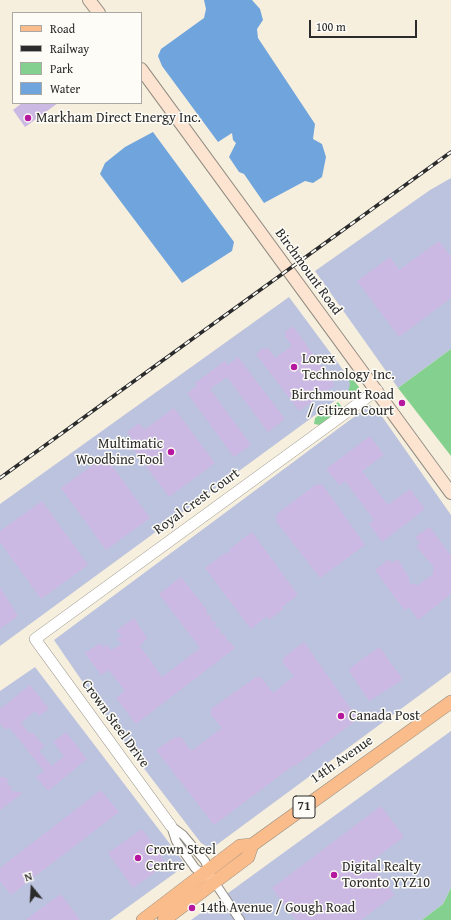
<!DOCTYPE html>
<html>
<head>
<meta charset="utf-8">
<style>
  body { margin:0 }
  #map { position:relative; width:451px; height:920px; overflow:hidden; background:#f7efdd; font-family:"Gentium Book Plus",serif }
  canvas { display:block }
  .legend { position:absolute; left:12px; top:12px; width:130px; height:92px; box-sizing:border-box; background:#fdfcf7; border:1px solid #a9a8a5; margin:0; padding:5px 7px; list-style:none; font-size:12px; color:#2b2b2b }
  .legend li { display:flex; align-items:center; gap:8px; height:20px }
  .legend b { width:20px; border:1px solid #a9a8a5 }
  .north { position:absolute; left:12px; top:868px; width:40px; height:40px; -webkit-text-stroke:3px #fdfcf7; paint-order:stroke; rotate:342deg; font-size:11px; font-weight:700; line-height:16px; text-align:center; color:#2b2b2b }
  .north::after { content:''; display:block; margin:auto; width:14px; height:18px; background:#2b2b2b; clip-path:polygon(50% 0,100% 100%,50% 72%,0 100%) }
  .scale { position:absolute; left:309px; top:20px; width:108px; height:18px; box-sizing:border-box; border:2px solid #2b2b2b; border-top:0; padding-left:5px; font-size:12px; line-height:14px; white-space:nowrap; color:#2b2b2b; -webkit-text-stroke:3px #fdfcf7; paint-order:stroke }
</style>
</head>
<body>
<div id="map">
<canvas width="451" height="920"></canvas>
<ul class="legend">
<li><b style="height:5px;background:#fabc8b"></b>Road</li>
<li><b style="height:5px;background:#2b2b2b"></b>Railway</li>
<li><b style="height:11px;background:#84d18f"></b>Park</li>
<li><b style="height:11px;background:#70a4dc"></b>Water</li>
</ul>
<div class="north">N</div>
<div class="scale">100 m</div>
</div>
<script>
const context = document.querySelector('canvas').getContext('2d');
context.lineJoin = 'round';
function paint(path, color) {
  context.fillStyle = color;
  context.fill(path, 'evenodd');
}
function poly(rows) {
  const path = new Path2D();
  for (const r of rows) {
    path.moveTo(r[0], r[1]);
    for (let i = 2; i < r.length; i += 2) path.lineTo(r[i], r[i + 1]);
  }
  return path;
}
function stroke(path, color, width, dash) {
  context.strokeStyle = color;
  context.lineWidth = width;
  context.lineCap = dash ? 'butt' : 'round';
  context.setLineDash(dash || []);
  context.stroke(path);
}
function drawText(font, color, halo, rows, align = 'center') {
  context.font = font + ' "Gentium Book Plus",serif';
  context.lineWidth = 3;
  context.setLineDash([]);
  context.textBaseline = 'middle';
  context.strokeStyle = halo;
  context.fillStyle = color;
  for (const [text, x, y, turn = 0] of rows) {
    context.save();
    context.translate(x, y);
    context.rotate((+turn || 0) * Math.PI / 180);
    context.textAlign = isNaN(turn) ? turn : align;
    if (halo) context.strokeText(text, 0, 0);
    context.fillText(text, 0, 0);
    context.restore();
  }
}
paint(poly([
  [451,178,451,349,398,388,315,271,430,190],
  [289,297,355,386,0,646,0,504],
  [370,405,381,415,451,515,451,672,211,849,201,843,123,741,54,640],
  [35,667,186,865,110,920,0,920,0,691],
  [451,731,451,888,443,904,422,920,191,920]
]), '#bcc3de');
paint(poly([
  [451,349,451,456,398,388],
  [352,378,359,387,359,392,354,400,348,393,350,384,349,380],
  [338,402,342,407,341,409,320,425,314,424,315,418],
  [451,888,451,920,422,920,443,904]
]), '#84d18f');
paint(poly([
  [204,0,252,0,260,9,263,20,257,29,258,38,315,124,313,139,322,144,326,157,322,177,313,183,305,181,264,203,244,174,239,172,229,157,236,143,233,140,232,133,218,142,162,66,158,56,161,49,204,18,206,9],
  [153,132,234,242,232,251,182,283,100,174,105,163,125,147]
]), '#70a4dc');
paint(poly([
  [22,103,58,103,25,127,13,110],
  [439,241,451,257,451,298,399,337,357,281,390,257,399,270],
  [293,326,335,385,299,411,256,354,263,348,269,349,275,358,292,346,285,336,285,332],
  [238,357,285,419,268,432,227,377,210,389,251,445,234,457,187,393,197,386,195,383,225,361,228,365],
  [174,408,215,463,169,497,128,442,132,439,127,432,139,423,144,430],
  [370,436,384,455,362,471,388,505,410,489,425,509,382,542,369,524,374,520,345,481,339,485,326,469],
  [105,456,150,518,106,550,61,488],
  [322,484,365,545,320,578,276,521,277,514,315,485],
  [42,501,88,565,41,599,0,542,0,531],
  [430,527,451,556,451,594,418,620,409,607,405,611,375,570,389,559,392,563,398,559,409,578,409,583,418,585,433,574,433,566,416,546,420,543,415,537],
  [252,532,298,595,282,607,283,609,269,620,267,616,251,629,205,568,225,553,228,554,230,549],
  [181,577,207,610,206,614,211,615,211,620,216,623,215,627,220,629,220,633,226,636,226,640,230,642,235,648,136,724,116,698,125,691,109,670,101,675,85,653,100,643,103,647,107,645,111,650,122,644,117,639,122,635,116,631,134,618,147,638,140,646,162,677,200,648,159,594],
  [0,587,18,616,0,629],
  [304,642,358,719,295,766,294,765,214,825,156,750,175,737,181,737,191,751,222,728,211,715,211,709,256,677,261,677,273,693,294,676,283,663,283,658],
  [378,648,381,649,395,669,402,677,401,681,369,701,349,671,350,668],
  [30,685,49,709,39,716,35,711,21,723,30,734,32,732,44,746,39,751,52,766,64,756,53,742,66,732,87,759,48,791,36,777,44,771,9,727,5,730,0,723,0,709],
  [0,777,5,777,8,780,7,785,11,786,11,791,23,793,0,810],
  [101,790,119,812,11,895,0,881,0,868],
  [381,806,404,837,370,862,395,895,361,920,296,920,272,888],
  [142,829,167,864,133,888,108,853],
  [61,894,80,920,25,920]
]), '#cbb9e4');
const minor = poly([
  [171,826,176,841,195,868,215,883,240,920],
  [171,826,183,835,205,861,210,873]
]);
const tertiary = poly([
  [171,826,35,639,377,390]
]);
const secondary = poly([
  [89,0,99,13],
  [141,69,451,493]
]);
const primary = poly([
  [143,920,240,846,252,845,451,702],
  [164,920,248,857,252,845]
]);
stroke(minor, '#918d84', 10);
stroke(tertiary, '#918d84', 12);
stroke(secondary, '#918d84', 14);
stroke(primary, '#918d84', 14);
stroke(minor, '#fff', 8);
stroke(tertiary, '#fff', 11);
stroke(secondary, '#fde4d1', 12);
stroke(primary, '#fabc8b', 13);
const rail = poly([
  [0,478,451,152]
]);
stroke(rail, '#2b2b2b', 3.5);
stroke(rail, '#fdfcf7', 2, [6]);
for (const [x, y, r, color] of [
  [28,118,4,"#b5179e"],
  [294,367,4,"#b5179e"],
  [402,403,4,"#b5179e"],
  [171,452,4,"#b5179e"],
  [341,716,4,"#b5179e"],
  [138,858,4,"#b5179e"],
  [334,875,4,"#b5179e"],
  [192,908,4,"#b5179e"]
]) {
  const dot = new Path2D();
  dot.arc(x, y, r, 0, 2 * Math.PI);
  context.fillStyle = color;
  context.fill(dot);
  stroke(dot, '#fdfcf7', 1.5);
}
for (const [x, y, w] of [
  [304,807,22]
]) {
  const box = new Path2D();
  box.roundRect(x - w / 2, y - 11, w, 22, 3);
  context.fillStyle = '#fdfcf7';
  context.fill(box);
  stroke(box, '#2b2b2b', 1);
}
drawText('bold 13px', '#2b2b2b', null, [
  ["71",304,807]
]);
drawText('14px', '#2b2b2b', '#fdfcf7', [
  ["Markham Direct Energy Inc.",36,118],
  ["Lorex",302,359],
  ["Technology Inc.",302,375],
  ["Birchmount Road",394,395,"right"],
  ["/ Citizen Court",394,411,"right"],
  ["Multimatic",163,444,"right"],
  ["Woodbine Tool",163,460,"right"],
  ["Canada Post",349,716],
  ["Crown Steel",146,850],
  ["Centre",146,866],
  ["Digital Realty",342,867],
  ["Toronto YYZ10",342,883],
  ["14th Avenue / Gough Road",200,908]
], 'left');
drawText('14px', '#2b2b2b', '#fdfcf7', [
  ["Birchmount Road",308,272,54],
  ["Royal Crest Court",197,502,-36],
  ["Crown Steel Drive",115,724,54],
  ["14th Avenue",342,760,-35]
]);
</script>
</body>
</html>
